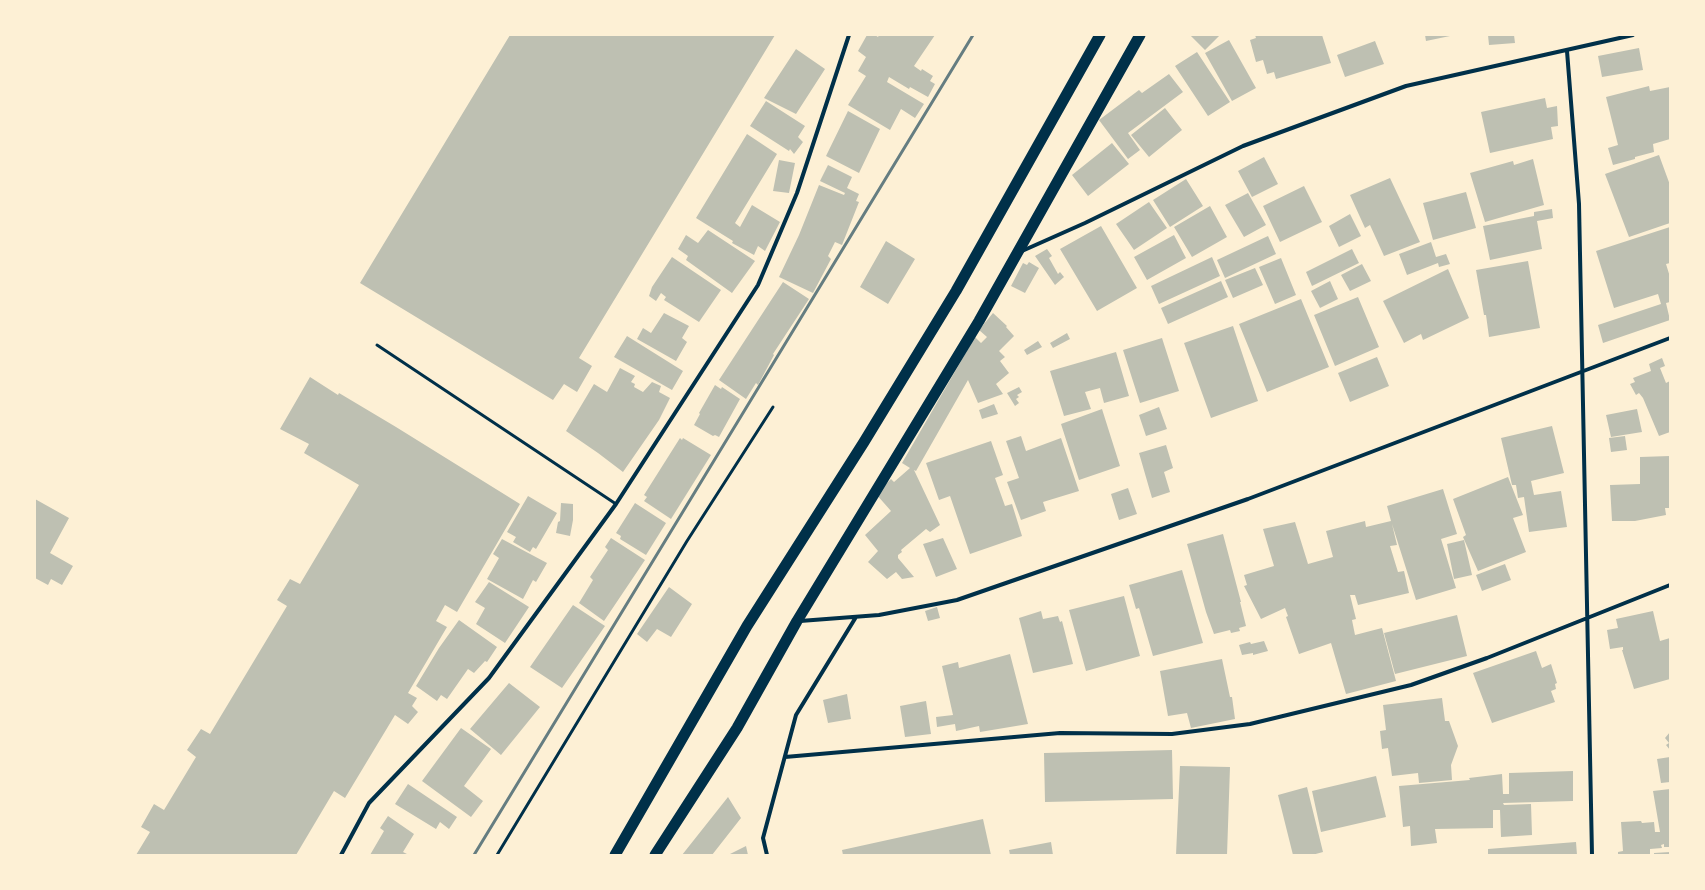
<!DOCTYPE html>
<html>
<head>
<meta charset="utf-8">
<style>
  body { margin:0 }
  #map { position:relative; width:1705px; height:890px; overflow:hidden; background:#fdf0d5; font-family:"Alegreya Sans",sans-serif }
  canvas { display:block }
  .frame { position:absolute; inset:0; border:36px solid #fdf0d5; pointer-events:none }
</style>
</head>
<body>
<div id="map">
<canvas width="1705" height="890"></canvas>
<div class="frame"></div>
</div>
<script>
const context = document.querySelector('canvas').getContext('2d');
context.lineJoin = 'round';
function paint(path, color) {
  context.fillStyle = color;
  context.fill(path, 'evenodd');
}
function poly(rows) {
  const path = new Path2D();
  for (const r of rows) {
    path.moveTo(r[0], r[1]);
    for (let i = 2; i < r.length; i += 2) path.lineTo(r[i], r[i + 1]);
  }
  return path;
}
function stroke(path, color, width, dash) {
  context.strokeStyle = color;
  context.lineWidth = width;
  context.lineCap = dash ? 'butt' : 'round';
  context.setLineDash(dash || []);
  context.stroke(path);
}
paint(poly([
  [510,35,775,35,579,358,592,366,577,392,564,384,553,400,360,283],
  [867,35,875,35,878,37,879,35,935,35,914,66,921,71,922,69,933,76,930,81,935,84,928,97,910,87,909,89,889,77,887,82,924,104,915,118,901,109,890,130,848,105,866,76,858,71,866,57,858,51],
  [1190,35,1220,35,1205,50],
  [1255,35,1322,35,1331,63,1276,79,1274,72,1267,74,1263,60,1256,62,1250,40,1256,38],
  [1425,35,1450,35,1450,36,1426,41],
  [1488,35,1514,35,1515,43,1489,45],
  [1229,40,1256,88,1232,101,1205,53],
  [1375,41,1384,64,1345,77,1337,55],
  [1639,48,1643,70,1602,77,1598,56],
  [796,49,825,69,796,114,764,98],
  [1197,52,1230,102,1208,116,1175,66],
  [1169,74,1183,92,1128,133,1140,150,1128,159,1099,120,1139,90,1142,93],
  [1649,86,1650,91,1670,87,1670,139,1653,144,1654,152,1635,157,1635,159,1613,165,1608,148,1618,145,1606,97],
  [1545,98,1547,108,1557,106,1558,126,1551,127,1553,139,1490,153,1481,112],
  [766,101,805,126,798,137,803,142,794,154,790,149,789,151,750,126],
  [1165,108,1182,130,1149,157,1131,135],
  [848,111,880,129,859,173,826,156],
  [747,134,777,154,735,223,740,227,752,205,780,222,765,251,758,246,754,255,732,243,733,241,696,218],
  [1112,143,1129,164,1088,196,1072,175],
  [1659,155,1670,185,1670,223,1629,237,1605,174],
  [1264,157,1278,184,1252,197,1238,171],
  [1533,159,1544,205,1485,222,1470,173,1513,161,1514,165],
  [779,160,795,163,789,193,773,191],
  [828,165,852,177,847,188,859,194,856,201,859,202,842,245,835,242,828,256,831,259,813,293,779,277,799,235,819,185,844,195,845,193,820,181],
  [1390,178,1420,242,1384,256,1370,225,1365,228,1350,195],
  [1186,179,1203,206,1170,227,1153,200],
  [1304,186,1322,222,1280,242,1263,206],
  [1466,192,1476,228,1433,240,1423,203],
  [1248,193,1266,225,1244,237,1225,205],
  [1149,202,1167,228,1134,250,1116,224],
  [1210,206,1227,237,1192,257,1174,227],
  [1552,209,1553,218,1537,221,1542,249,1490,260,1483,226,1534,216,1534,212],
  [1350,214,1361,236,1339,247,1329,226],
  [1101,226,1137,288,1097,311,1060,249],
  [1670,227,1670,263,1666,264,1670,277,1670,302,1666,303,1670,320,1603,343,1598,325,1661,304,1658,294,1614,308,1596,251],
  [708,230,755,261,732,293,686,260,688,256,678,249,686,235,698,243],
  [1174,235,1186,258,1147,280,1134,257],
  [1268,236,1276,254,1225,278,1217,260],
  [886,241,915,259,888,304,860,287],
  [1431,242,1436,257,1446,254,1450,264,1439,267,1438,263,1407,275,1399,254],
  [1047,249,1052,256,1049,258,1058,274,1060,272,1064,277,1055,285,1035,256],
  [1352,249,1359,263,1312,286,1306,272],
  [672,257,721,290,699,322,664,300,666,297,661,293,656,301,649,296,652,287],
  [1212,257,1220,276,1159,304,1151,286],
  [1281,258,1296,295,1275,304,1259,267],
  [1528,261,1540,328,1489,337,1486,315,1484,315,1476,270],
  [1029,262,1039,268,1025,293,1011,286,1023,263,1027,265],
  [1362,264,1371,281,1350,291,1341,275],
  [1255,268,1263,285,1233,298,1225,280],
  [1448,269,1469,318,1423,340,1421,334,1404,343,1383,301],
  [1221,281,1228,297,1168,324,1161,308],
  [1330,281,1338,299,1320,308,1311,291],
  [783,282,809,299,773,354,774,355,758,385,756,383,746,399,719,380],
  [1358,297,1379,347,1335,366,1314,315],
  [1301,299,1329,367,1267,392,1239,324],
  [664,313,689,326,682,338,687,342,676,361,637,339,643,328,651,333],
  [993,313,1007,326,1006,327,1014,336,999,351,1005,357,1000,361,1009,373,996,384,1003,394,978,403,968,380,916,471,914,470,940,525,930,532,926,529,901,550,902,552,898,555,898,558,914,577,902,579,896,572,887,579,868,562,878,551,865,535,891,511,876,494,891,479,894,482,910,468,902,463,975,337,981,343,987,337,979,330],
  [1233,326,1258,401,1211,418,1184,343],
  [1067,333,1070,339,1053,348,1050,343],
  [627,336,683,371,672,390,614,357],
  [1162,338,1179,391,1140,403,1123,350],
  [1038,341,1042,347,1027,355,1024,350],
  [1116,352,1129,396,1104,403,1100,388,1085,392,1091,409,1064,416,1050,371],
  [1377,357,1389,386,1350,402,1338,373],
  [1662,358,1665,366,1660,368,1666,383,1670,381,1670,432,1659,436,1643,398,1639,393,1636,395,1630,384,1635,382,1633,378,1651,371,1649,364],
  [620,368,635,376,631,382,635,384,634,387,643,392,652,382,661,386,659,392,670,398,659,420,623,472,598,453,566,431,594,384,607,392],
  [310,377,338,395,339,393,396,427,520,504,457,612,445,605,436,621,447,627,408,693,417,698,412,706,418,712,408,724,395,715,345,798,334,791,296,855,136,855,150,832,141,827,154,804,164,810,196,757,187,750,201,729,210,734,287,606,277,600,290,579,300,584,359,485,304,453,309,444,280,429],
  [715,385,721,389,722,387,740,399,719,437,715,435,713,436,694,425,700,414,699,413],
  [1019,387,1022,392,1017,395,1019,397,1016,399,1019,403,1015,406,1007,393],
  [994,404,998,414,982,419,979,410],
  [1159,407,1167,429,1146,436,1139,415],
  [1102,409,1120,466,1079,480,1061,424],
  [1637,409,1642,432,1611,437,1606,415],
  [1552,426,1564,473,1531,481,1534,495,1561,491,1567,527,1529,532,1524,497,1518,498,1516,485,1512,485,1501,438],
  [1021,436,1026,451,1061,438,1079,491,1043,502,1046,511,1021,520,1007,482,1019,478,1006,441],
  [1625,436,1627,450,1611,452,1609,438],
  [680,438,682,440,683,438,711,455,671,519,644,501,647,497,644,495],
  [991,441,1003,475,995,478,1005,506,1012,504,1022,536,970,554,950,496,939,500,926,463],
  [1166,445,1173,468,1164,472,1170,492,1152,498,1139,453],
  [1670,456,1670,508,1665,508,1666,515,1635,521,1612,521,1610,485,1640,484,1640,457],
  [1508,477,1523,515,1513,518,1526,552,1478,571,1463,537,1466,535,1453,499],
  [1128,488,1137,514,1119,520,1111,494],
  [1443,489,1457,534,1441,539,1456,588,1416,600,1392,524,1397,545,1390,546,1398,572,1404,571,1409,593,1358,605,1355,595,1350,595,1356,619,1352,620,1355,635,1382,628,1396,681,1346,694,1331,643,1299,654,1286,617,1288,616,1285,608,1261,619,1244,586,1247,585,1244,575,1274,566,1263,529,1295,522,1308,564,1333,557,1326,531,1365,521,1366,527,1391,521,1387,506],
  [528,496,557,513,536,549,533,547,530,552,513,542,516,537,507,532],
  [35,499,69,518,50,553,73,566,62,585,51,579,48,585,35,578],
  [561,503,573,504,573,520,570,536,556,533,558,522,560,521],
  [635,503,666,523,646,555,620,539,621,536,616,533],
  [1223,534,1241,602,1240,602,1246,626,1239,628,1240,631,1231,633,1230,630,1214,634,1206,612,1187,544],
  [611,538,645,560,604,621,579,603,593,580,590,577,608,550,605,547],
  [943,538,957,569,936,577,923,544],
  [502,539,547,563,536,582,533,580,523,599,487,579,499,558,493,554],
  [1464,540,1472,575,1454,579,1447,544],
  [1505,564,1511,580,1482,591,1476,575],
  [1182,570,1203,643,1153,656,1139,608,1136,609,1129,585],
  [489,582,529,607,505,643,476,624,485,608,475,602],
  [669,587,692,604,671,637,657,629,647,642,637,634],
  [1124,596,1140,656,1086,671,1069,610],
  [573,605,605,626,562,688,530,667],
  [937,607,940,618,928,621,925,611],
  [1041,611,1043,619,1058,616,1060,622,1062,621,1073,664,1033,673,1019,618],
  [1653,611,1660,641,1670,638,1670,679,1634,689,1622,650,1623,650,1623,647,1610,649,1607,630,1618,628,1616,619],
  [1457,615,1467,656,1395,674,1384,633],
  [459,620,497,647,487,662,485,661,474,673,468,669,447,699,441,695,437,701,416,686,439,648],
  [1264,641,1268,651,1253,655,1253,653,1242,655,1239,645,1250,642,1251,644],
  [1536,651,1542,668,1551,664,1557,683,1555,684,1556,689,1551,691,1555,702,1492,723,1473,673],
  [1010,654,1028,724,980,732,979,726,956,731,955,724,937,727,936,717,953,715,942,666,958,662,959,668],
  [1222,659,1230,697,1232,697,1235,719,1191,728,1187,713,1168,716,1160,671],
  [509,683,540,707,501,755,470,729],
  [847,694,851,719,828,723,823,700],
  [1442,698,1445,721,1449,721,1458,746,1451,765,1452,780,1419,783,1418,773,1392,776,1388,748,1382,749,1380,731,1386,730,1383,705],
  [926,701,931,734,905,737,900,706],
  [461,728,491,749,464,786,483,801,471,817,422,781],
  [1670,732,1670,750,1666,745,1669,743,1665,738],
  [1172,750,1173,799,1045,802,1044,753],
  [1670,757,1670,782,1661,783,1657,759],
  [1180,766,1230,767,1227,855,1176,855],
  [1573,771,1573,801,1503,803,1504,805,1531,804,1532,835,1501,837,1500,810,1493,810,1493,828,1435,829,1437,843,1411,846,1410,826,1403,827,1399,786,1470,780,1469,778,1502,774,1503,794,1509,794,1509,773],
  [1376,776,1386,817,1321,832,1312,791],
  [408,784,457,817,449,829,440,822,436,829,395,804],
  [1307,787,1323,852,1312,855,1293,855,1278,795],
  [1670,789,1670,847,1664,847,1664,844,1661,845,1662,848,1650,849,1650,855,1618,855,1618,852,1623,851,1621,822,1641,821,1642,823,1654,822,1655,832,1660,832,1653,791],
  [728,797,741,818,712,855,682,855],
  [388,816,414,834,403,852,409,855,370,855,384,831,380,828],
  [983,819,991,855,843,855,842,850],
  [1051,842,1053,855,1010,855,1009,850],
  [1576,842,1577,855,1488,855,1488,849],
  [746,846,748,855,728,855],
  [1670,852,1670,855,1654,855,1654,853]
]), '#bec0b2');
stroke(poly([
  [377,345,616,504],
  [497,855,687,541,773,407]
]), '#003049', 3);
stroke(poly([
  [1567,51,1579,204,1592,855],
  [1022,251,1085,223,1243,146,1406,86,1633,35],
  [800,621,879,615,957,600,1248,499,1670,338],
  [785,757,1060,733,1172,734,1250,724,1411,685,1487,658,1670,585],
  [341,855,369,803,489,678,616,504,758,285,797,193,849,35],
  [767,855,763,838,796,715,856,617]
]), '#003049', 4);
stroke(poly([
  [615,855,747,626,864,442,956,291,1100,35],
  [655,855,737,728,797,621,979,321,1140,35]
]), '#003049', 11);
stroke(poly([
  [474,855,973,35]
]), '#657d81', 3);
</script>
</body>
</html>
